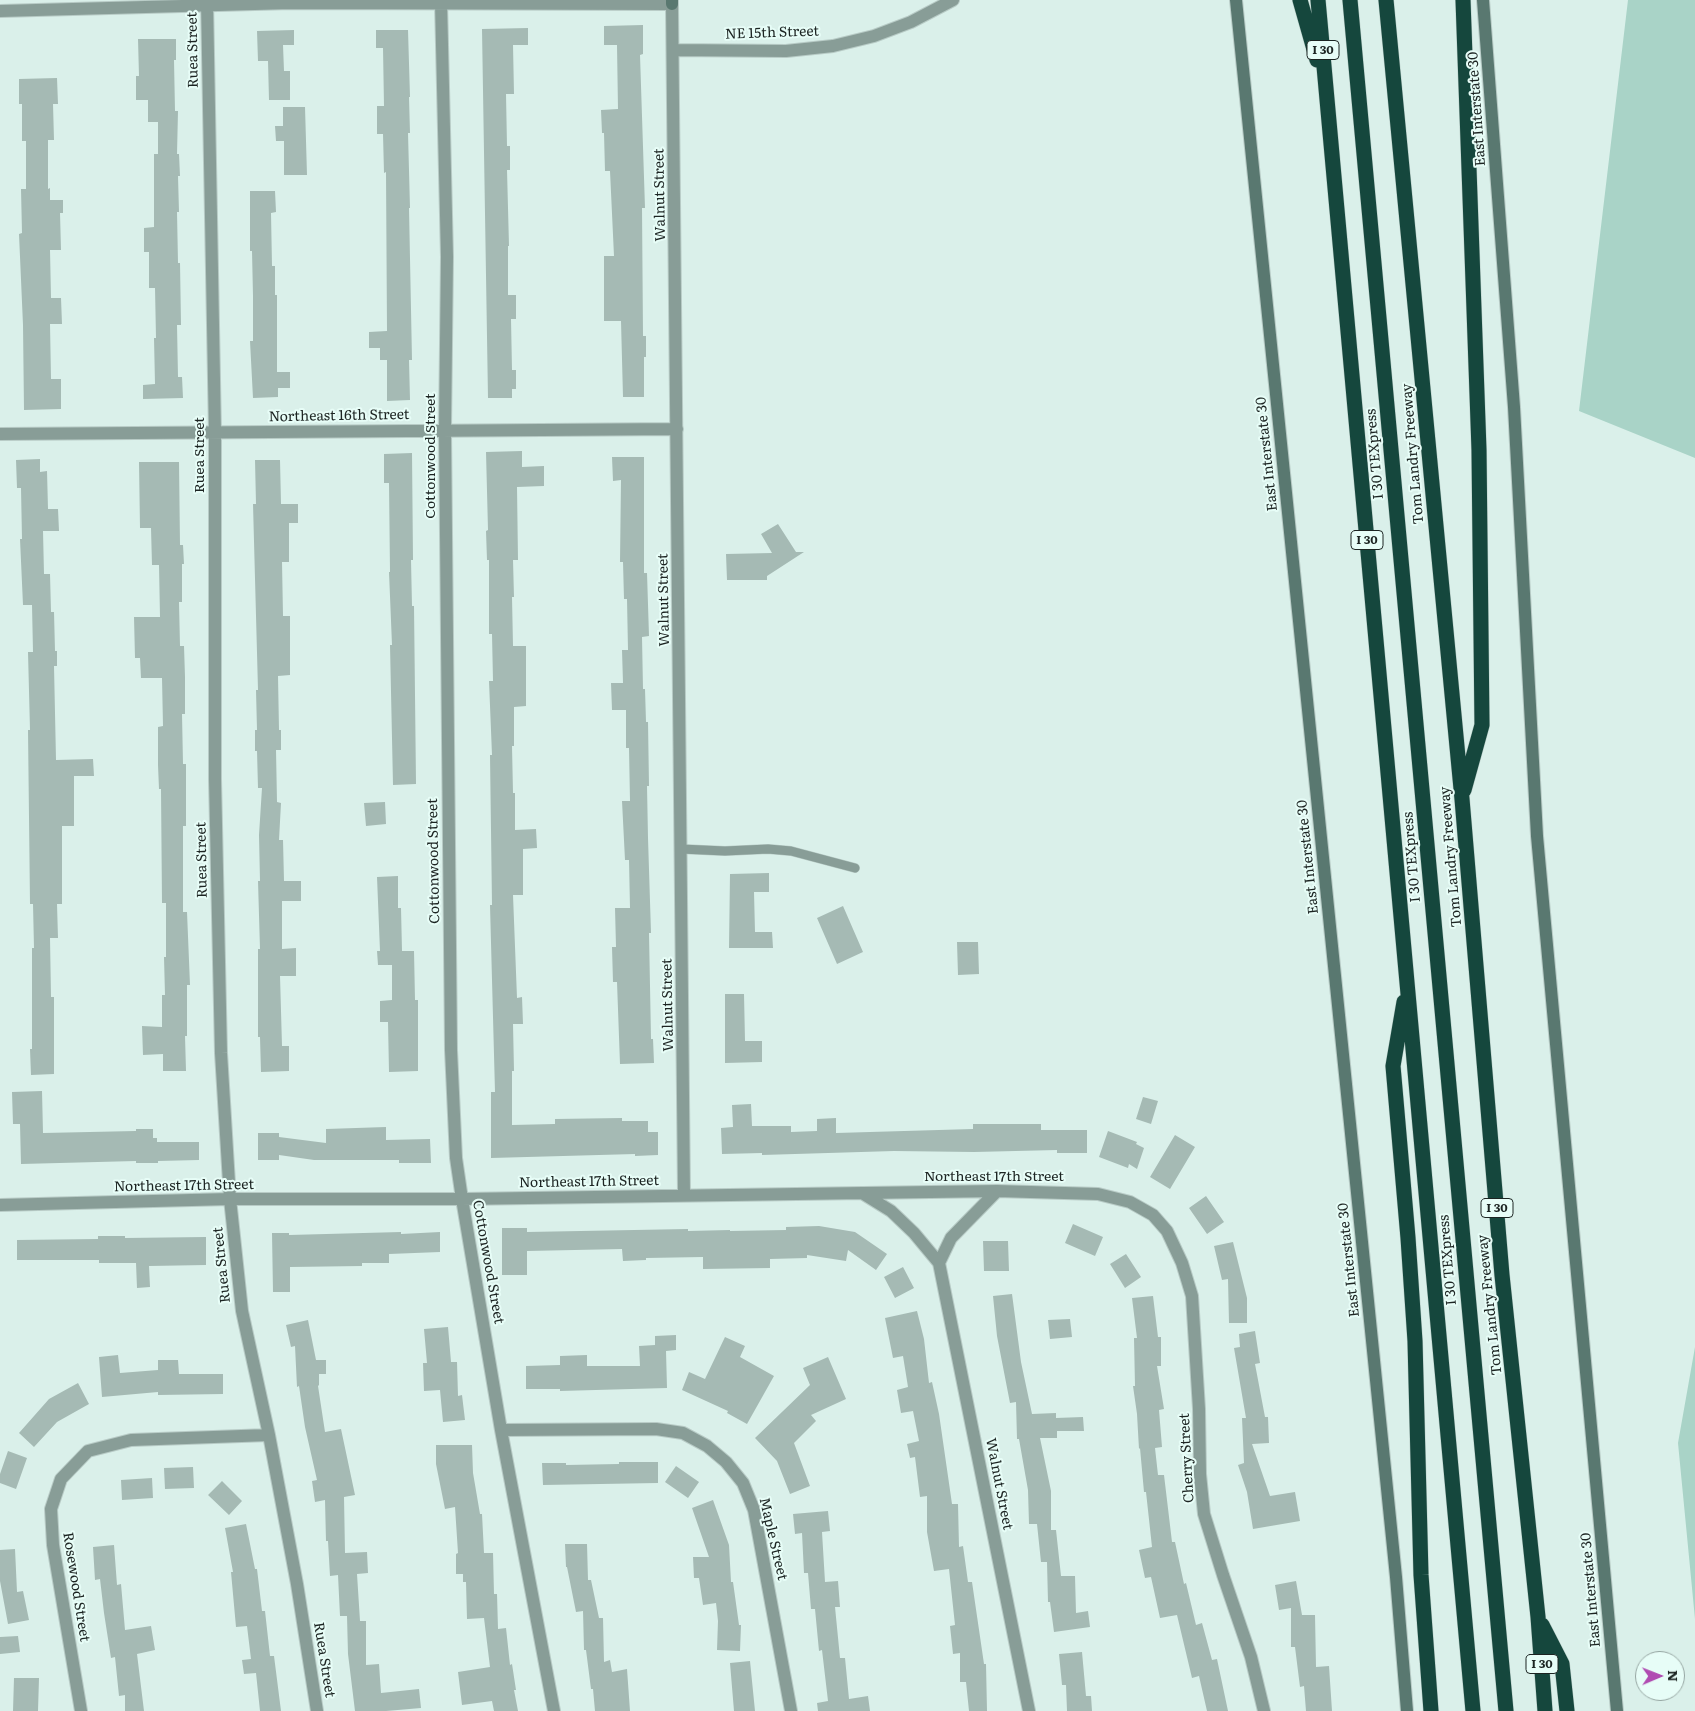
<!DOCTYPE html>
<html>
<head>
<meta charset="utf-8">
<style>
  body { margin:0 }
  #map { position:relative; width:1695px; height:1711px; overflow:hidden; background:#daf0ea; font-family:Literata,serif }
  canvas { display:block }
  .north { position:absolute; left:1635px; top:1651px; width:50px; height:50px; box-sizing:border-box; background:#e7fdf7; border:1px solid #96a6a2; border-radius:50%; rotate:89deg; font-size:14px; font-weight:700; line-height:20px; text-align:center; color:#1c2422 }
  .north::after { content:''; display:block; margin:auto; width:18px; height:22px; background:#b04cb2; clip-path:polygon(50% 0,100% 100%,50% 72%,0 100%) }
</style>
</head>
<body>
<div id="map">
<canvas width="1695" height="1711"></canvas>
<div class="north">N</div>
</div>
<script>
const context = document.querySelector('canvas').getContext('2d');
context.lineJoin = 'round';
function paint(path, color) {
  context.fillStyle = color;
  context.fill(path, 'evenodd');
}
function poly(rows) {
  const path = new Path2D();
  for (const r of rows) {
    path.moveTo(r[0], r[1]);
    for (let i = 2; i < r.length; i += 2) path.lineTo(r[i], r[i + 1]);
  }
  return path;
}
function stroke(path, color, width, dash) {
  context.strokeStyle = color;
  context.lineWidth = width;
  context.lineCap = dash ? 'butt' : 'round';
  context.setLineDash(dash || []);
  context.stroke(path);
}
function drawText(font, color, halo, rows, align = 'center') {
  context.font = font + ' Literata,serif';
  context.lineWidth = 4;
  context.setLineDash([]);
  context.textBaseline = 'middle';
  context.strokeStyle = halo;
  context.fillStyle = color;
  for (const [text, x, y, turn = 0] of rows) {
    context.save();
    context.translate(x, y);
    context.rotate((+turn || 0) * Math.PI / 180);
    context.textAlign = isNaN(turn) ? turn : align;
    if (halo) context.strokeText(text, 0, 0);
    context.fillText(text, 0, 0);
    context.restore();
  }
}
paint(poly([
  [1628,0,1695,0,1695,458,1579,411],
  [1695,1347,1695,1619,1678,1443]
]), '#a9d3c7');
paint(poly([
  [643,25,643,54,640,55,645,208,642,208,643,336,646,336,646,357,644,357,644,397,623,397,621,321,604,321,604,256,614,256,610,171,605,171,604,133,602,133,601,110,618,109,617,45,604,45,604,26],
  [528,28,528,45,513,45,514,94,506,94,507,146,510,146,510,170,507,170,509,246,508,246,508,295,516,295,516,319,511,319,512,370,516,370,516,389,512,389,512,398,488,398,482,29],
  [294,30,294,45,283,45,284,71,290,71,290,100,269,100,268,61,258,61,257,31],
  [376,30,408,30,410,97,409,97,410,133,408,133,410,208,409,208,412,360,409,360,410,400,387,401,387,360,380,360,380,348,369,348,369,332,387,331,386,172,384,173,383,134,377,134,377,106,384,106,383,48,376,48],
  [138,39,176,39,176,60,174,60,175,111,178,111,177,154,179,154,180,176,178,176,179,212,177,212,178,263,180,263,181,325,177,325,178,377,182,377,183,398,143,399,143,385,155,384,154,338,156,338,155,288,149,288,149,252,144,252,144,228,154,227,154,154,158,154,158,122,148,122,148,100,136,100,136,76,139,76],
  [57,78,58,104,53,104,54,140,48,140,48,189,50,188,50,200,63,200,63,213,60,213,61,250,50,250,51,298,61,298,62,324,50,324,51,379,61,379,61,409,24,410,23,325,19,234,22,233,21,189,26,189,26,141,22,141,22,104,19,104,19,79],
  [283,107,305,107,307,175,284,175,284,141,276,141,275,126,283,126],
  [250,191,275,191,276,212,271,213,272,266,275,266,275,295,277,295,277,372,290,372,290,388,278,388,278,397,253,398,250,341,253,341,253,296,252,251,250,251],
  [522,451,522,467,544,466,544,486,517,487,518,560,513,560,514,597,512,597,513,646,526,646,526,706,514,707,514,746,512,746,513,793,515,793,515,830,536,829,537,848,523,849,523,895,513,895,517,998,522,997,523,1024,513,1024,514,1071,512,1071,512,1125,555,1124,555,1119,622,1118,622,1121,648,1121,648,1132,658,1132,658,1155,635,1156,635,1154,491,1158,491,1092,495,1092,490,905,492,905,490,755,492,755,489,681,493,681,492,634,489,634,489,560,487,560,486,531,488,530,486,452],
  [412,453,413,560,411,560,412,606,414,606,416,784,393,785,390,645,392,645,389,572,390,572,389,483,384,483,384,454],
  [612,457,644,457,644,573,647,573,649,636,642,637,643,689,645,689,646,722,648,722,649,786,647,786,648,838,651,933,649,933,651,1039,653,1039,654,1063,620,1064,617,982,613,982,612,947,616,947,615,908,630,908,629,860,625,860,622,801,630,801,629,748,626,748,626,710,612,710,611,683,623,683,622,650,628,650,627,599,624,599,623,562,620,562,621,480,613,481],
  [40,459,40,472,47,471,48,509,58,509,59,531,43,531,44,574,50,574,51,612,54,612,55,651,57,651,57,666,54,666,56,760,93,759,94,776,74,776,74,826,62,826,62,904,57,904,58,938,50,938,51,997,54,997,54,1074,31,1075,30,1049,32,1049,32,948,34,948,33,904,30,904,28,730,30,730,28,652,33,652,32,605,23,605,20,539,22,539,21,488,17,488,16,460],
  [255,460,280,460,281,504,298,504,298,523,289,523,289,562,282,562,283,616,290,616,290,675,278,676,279,730,281,730,281,750,276,750,277,802,281,803,279,840,283,840,284,881,301,881,301,901,282,901,282,949,296,948,296,976,280,976,282,1046,289,1046,289,1071,261,1072,260,1037,258,1037,258,949,260,949,258,881,260,881,259,835,262,788,258,788,257,751,255,751,255,730,257,730,256,690,258,690,253,504,256,504],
  [139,462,179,462,180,545,183,545,184,564,182,564,182,602,179,602,180,646,184,646,185,677,185,714,182,714,183,764,186,764,186,826,183,826,183,912,187,912,190,985,187,985,187,1036,185,1036,186,1071,163,1071,163,1054,143,1055,142,1026,162,1027,162,995,165,995,164,957,166,957,166,903,162,903,161,789,159,789,158,765,158,727,163,726,162,678,141,678,140,658,135,658,134,617,160,617,159,565,152,565,151,528,140,528],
  [778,524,796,552,804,552,767,576,767,580,727,580,726,554,772,553,761,534],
  [385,802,386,824,366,826,364,803],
  [769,873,769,892,754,892,755,932,772,932,773,948,729,948,730,874],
  [398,876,398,908,401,908,402,951,414,951,415,1000,418,1000,418,1071,389,1072,388,1022,380,1022,380,1001,392,1000,392,965,378,965,377,951,380,951,377,877],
  [843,906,863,952,837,964,817,918],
  [957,942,978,942,979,974,958,975],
  [725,994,744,994,745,1041,762,1041,762,1062,725,1063],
  [42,1091,43,1133,136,1131,136,1129,153,1129,153,1138,157,1138,157,1142,199,1142,199,1160,158,1161,158,1163,136,1163,136,1161,21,1164,20,1124,13,1124,12,1092],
  [1143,1097,1158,1101,1151,1124,1136,1119],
  [751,1104,752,1126,791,1126,791,1132,817,1131,817,1119,836,1118,836,1133,973,1129,973,1124,1041,1124,1041,1130,1087,1130,1087,1153,1057,1153,1057,1150,974,1152,894,1151,762,1155,762,1153,722,1154,721,1128,733,1127,732,1105],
  [386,1127,386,1140,430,1139,431,1163,399,1163,399,1160,314,1160,279,1155,279,1160,258,1160,258,1133,279,1133,279,1137,326,1143,326,1129],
  [1108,1131,1137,1142,1136,1144,1144,1148,1137,1169,1129,1164,1128,1168,1099,1157],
  [1175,1135,1195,1147,1170,1189,1150,1177],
  [1206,1196,1224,1222,1207,1234,1189,1208],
  [1073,1224,1103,1237,1095,1256,1065,1243],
  [819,1226,855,1232,887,1254,876,1270,848,1250,846,1261,807,1255,807,1258,770,1259,770,1268,703,1269,703,1257,646,1258,646,1260,623,1261,622,1249,527,1251,527,1275,502,1275,502,1228,527,1228,527,1232,688,1229,688,1231,730,1230,730,1231,786,1230,786,1227],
  [401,1232,401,1234,440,1232,440,1252,389,1254,389,1263,362,1263,362,1266,290,1267,290,1292,273,1292,272,1233,289,1233,289,1235],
  [98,1236,125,1236,125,1238,206,1237,206,1265,149,1266,150,1287,137,1288,136,1263,99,1263,99,1260,17,1260,17,1240,98,1239],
  [983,1241,1008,1241,1009,1271,984,1271],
  [1233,1242,1247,1298,1247,1323,1229,1323,1228,1279,1222,1280,1214,1246],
  [1126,1254,1141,1277,1125,1288,1110,1264],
  [903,1267,914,1288,895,1298,884,1277],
  [1012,1294,1021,1362,1032,1414,1056,1413,1056,1418,1083,1417,1084,1431,1057,1431,1057,1438,1040,1438,1051,1491,1051,1530,1056,1530,1061,1576,1075,1576,1076,1613,1088,1611,1090,1627,1054,1632,1050,1602,1048,1602,1047,1562,1041,1562,1037,1524,1029,1524,1028,1490,1019,1439,1017,1439,1016,1402,1010,1403,997,1336,993,1296],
  [1153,1296,1158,1337,1161,1337,1161,1366,1157,1366,1164,1409,1159,1410,1162,1447,1155,1448,1158,1475,1164,1475,1172,1542,1175,1542,1184,1584,1186,1583,1196,1625,1202,1623,1212,1660,1217,1659,1228,1711,1207,1711,1199,1676,1192,1678,1177,1615,1160,1618,1151,1577,1145,1578,1139,1550,1152,1547,1146,1492,1144,1492,1140,1448,1139,1449,1137,1414,1133,1386,1135,1386,1134,1338,1137,1338,1132,1298],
  [917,1311,924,1339,929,1383,932,1382,939,1414,952,1504,958,1504,959,1547,963,1546,968,1582,972,1582,984,1664,986,1664,987,1711,969,1711,966,1682,960,1682,960,1653,953,1654,950,1626,955,1625,949,1569,934,1571,927,1532,927,1496,920,1497,915,1457,910,1458,907,1444,919,1441,913,1411,901,1413,897,1390,908,1387,903,1356,893,1358,885,1318],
  [1070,1319,1072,1337,1050,1339,1048,1320],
  [308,1320,316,1360,326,1360,326,1374,319,1374,319,1385,318,1386,325,1432,341,1429,355,1495,344,1497,345,1553,367,1552,368,1573,357,1574,360,1621,366,1621,366,1665,379,1664,381,1693,419,1689,421,1708,386,1711,355,1711,348,1654,347,1616,340,1616,338,1575,330,1576,328,1541,326,1541,325,1500,315,1502,312,1481,317,1480,305,1427,299,1386,297,1387,295,1346,291,1347,286,1325],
  [448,1327,451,1362,457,1362,458,1396,462,1395,465,1420,443,1422,440,1390,424,1391,423,1363,427,1363,424,1329],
  [1255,1331,1260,1363,1255,1364,1265,1417,1268,1417,1269,1443,1252,1444,1270,1496,1295,1492,1300,1521,1253,1529,1247,1492,1238,1465,1244,1463,1242,1418,1246,1418,1234,1348,1240,1347,1239,1334],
  [676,1335,676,1350,666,1351,667,1388,560,1391,560,1389,526,1389,526,1366,560,1365,560,1356,587,1355,587,1366,640,1366,639,1346,655,1345,655,1336],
  [725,1337,745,1346,740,1357,774,1376,747,1424,727,1413,728,1411,682,1390,689,1372,705,1379],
  [118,1355,120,1373,158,1370,158,1360,178,1360,179,1374,223,1374,223,1394,158,1395,158,1392,102,1397,99,1357],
  [828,1357,846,1399,811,1415,816,1421,794,1443,810,1486,790,1494,777,1461,755,1438,810,1385,803,1368],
  [78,1383,89,1404,57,1422,34,1447,19,1433,49,1399],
  [436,1445,472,1445,473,1473,480,1514,482,1514,484,1553,493,1553,494,1594,497,1594,498,1629,506,1628,510,1665,512,1664,516,1690,514,1690,518,1711,494,1711,492,1701,462,1705,458,1672,490,1667,484,1618,467,1619,466,1582,463,1582,463,1574,456,1574,456,1554,458,1553,455,1507,445,1509,436,1464],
  [8,1451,27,1458,16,1489,0,1483,0,1474],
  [619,1462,658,1462,658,1483,543,1485,542,1463,566,1463,566,1465,619,1464],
  [676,1466,699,1482,688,1498,665,1482],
  [193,1467,194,1488,165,1489,164,1468],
  [152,1478,153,1498,122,1500,121,1480],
  [222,1481,242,1501,229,1515,208,1495],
  [713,1500,729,1545,731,1582,733,1582,739,1625,741,1625,740,1651,717,1650,718,1621,716,1603,703,1605,699,1578,694,1578,693,1557,709,1557,692,1508],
  [828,1511,830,1531,822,1532,825,1582,838,1581,840,1607,835,1607,840,1658,845,1658,849,1699,868,1696,870,1711,818,1711,817,1703,828,1701,822,1650,819,1651,815,1609,811,1609,808,1573,804,1573,802,1533,795,1534,793,1514],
  [246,1524,255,1569,257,1569,262,1611,265,1611,270,1656,274,1656,281,1711,260,1711,256,1673,244,1674,242,1660,251,1659,247,1626,236,1627,231,1572,233,1572,225,1528],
  [565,1544,587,1544,588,1580,591,1580,599,1618,603,1618,604,1662,610,1660,612,1672,627,1669,630,1711,595,1711,593,1689,591,1689,586,1650,584,1650,583,1611,576,1612,567,1567,566,1567],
  [114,1545,117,1585,121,1584,125,1630,151,1626,155,1650,137,1654,144,1711,125,1711,125,1695,119,1696,115,1657,111,1658,104,1613,100,1579,95,1580,93,1547],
  [15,1549,17,1592,23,1591,29,1620,8,1624,0,1581,0,1550],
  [1296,1581,1302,1615,1315,1615,1316,1667,1329,1666,1332,1711,1306,1711,1304,1686,1300,1687,1295,1647,1291,1647,1291,1608,1279,1610,1275,1585],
  [18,1636,20,1652,0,1654,0,1637],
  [1082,1652,1086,1696,1091,1696,1092,1711,1067,1711,1066,1685,1062,1685,1059,1654],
  [750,1661,755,1711,734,1711,730,1663],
  [14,1678,39,1678,38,1711,13,1711]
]), '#a5bab4');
const lane = poly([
  [681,849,725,851,768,849,791,851,855,868]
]);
const street = poly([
  [207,0,215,433,215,779,221,1053,230,1199,242,1311,269,1435,297,1584,317,1711],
  [441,2,447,257,445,430,451,1050,456,1158,462,1199,501,1430,554,1711],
  [0,11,291,3,672,4,684,1195],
  [673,50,786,51,833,46,874,36,911,22,953,0],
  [0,434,677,429],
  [997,1191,951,1238,939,1263,1029,1711],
  [862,1193,891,1211,914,1233,939,1263],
  [0,1205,230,1199,462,1199,997,1191,1098,1194,1130,1202,1153,1215,1167,1231,1182,1263,1192,1296,1199,1409,1200,1474,1204,1514,1223,1575,1251,1657,1264,1711],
  [501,1430,656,1429,683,1433,707,1446,726,1462,743,1483,754,1510,791,1711],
  [81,1711,53,1545,51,1509,61,1479,88,1451,131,1440,269,1435]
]);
const secondary = poly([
  [672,0,672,4],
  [1236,0,1396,1577,1407,1711],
  [1483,0,1514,407,1537,836,1617,1711]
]);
const highway = poly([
  [1300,0,1317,60],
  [1318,0,1473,1711],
  [1350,0,1506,1711],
  [1386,0,1462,799,1502,1275,1538,1617,1545,1711],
  [1463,0,1479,450,1482,725,1464,790],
  [1404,1002,1393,1066,1408,1238,1415,1341,1421,1575,1431,1711],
  [1542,1625,1562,1664,1567,1711]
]);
stroke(lane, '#b8cbc6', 10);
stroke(street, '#b8cbc6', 14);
stroke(secondary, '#b8cbc6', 14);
stroke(highway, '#b8cbc6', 16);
stroke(lane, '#889d97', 9);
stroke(street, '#889d97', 12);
stroke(secondary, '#597870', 12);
stroke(highway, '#15473d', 15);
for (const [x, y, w] of [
  [1323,50,32],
  [1367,540,32],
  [1497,1208,32],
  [1542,1664,32]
]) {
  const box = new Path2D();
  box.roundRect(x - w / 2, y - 9.5, w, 19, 4);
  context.fillStyle = '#e7fdf7';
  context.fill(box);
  stroke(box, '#1c2422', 1);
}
drawText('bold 12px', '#1c2422', null, [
  ["I 30",1323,50],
  ["I 30",1367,540],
  ["I 30",1497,1208],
  ["I 30",1542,1664]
]);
drawText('14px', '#1c2422', '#e7fdf7', [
  ["NE 15th Street",772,33,-2],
  ["Ruea Street",193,50,-91],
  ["East Interstate 30",1477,109,-94],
  ["Walnut Street",660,195,-91],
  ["Northeast 16th Street",339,416,-1],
  ["East Interstate 30",1267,454,-96],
  ["I 30 TEXpress",1375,454,-95],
  ["Tom Landry Freeway",1413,454,-95],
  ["Ruea Street",200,455,-90],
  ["Cottonwood Street",431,456,-90],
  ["Walnut Street",664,600,-91],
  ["East Interstate 30",1308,857,-96],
  ["I 30 TEXpress",1412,857,-95],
  ["Tom Landry Freeway",1451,857,-95],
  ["Ruea Street",202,860,-91],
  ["Cottonwood Street",434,861,-91],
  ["Walnut Street",668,1005,-91],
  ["Northeast 17th Street",994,1177],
  ["Northeast 17th Street",589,1182,-1],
  ["Northeast 17th Street",184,1186,-1],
  ["East Interstate 30",1349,1260,-96],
  ["I 30 TEXpress",1448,1260,-95],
  ["Cottonwood Street",488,1262,80],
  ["Ruea Street",222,1265,-96],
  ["Tom Landry Freeway",1490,1305,-96],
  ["Cherry Street",1187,1458,-93],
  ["Walnut Street",999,1484,79],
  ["Maple Street",773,1539,77],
  ["Rosewood Street",76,1587,81],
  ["East Interstate 30",1591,1590,-95],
  ["Ruea Street",324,1660,81]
]);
</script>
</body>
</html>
